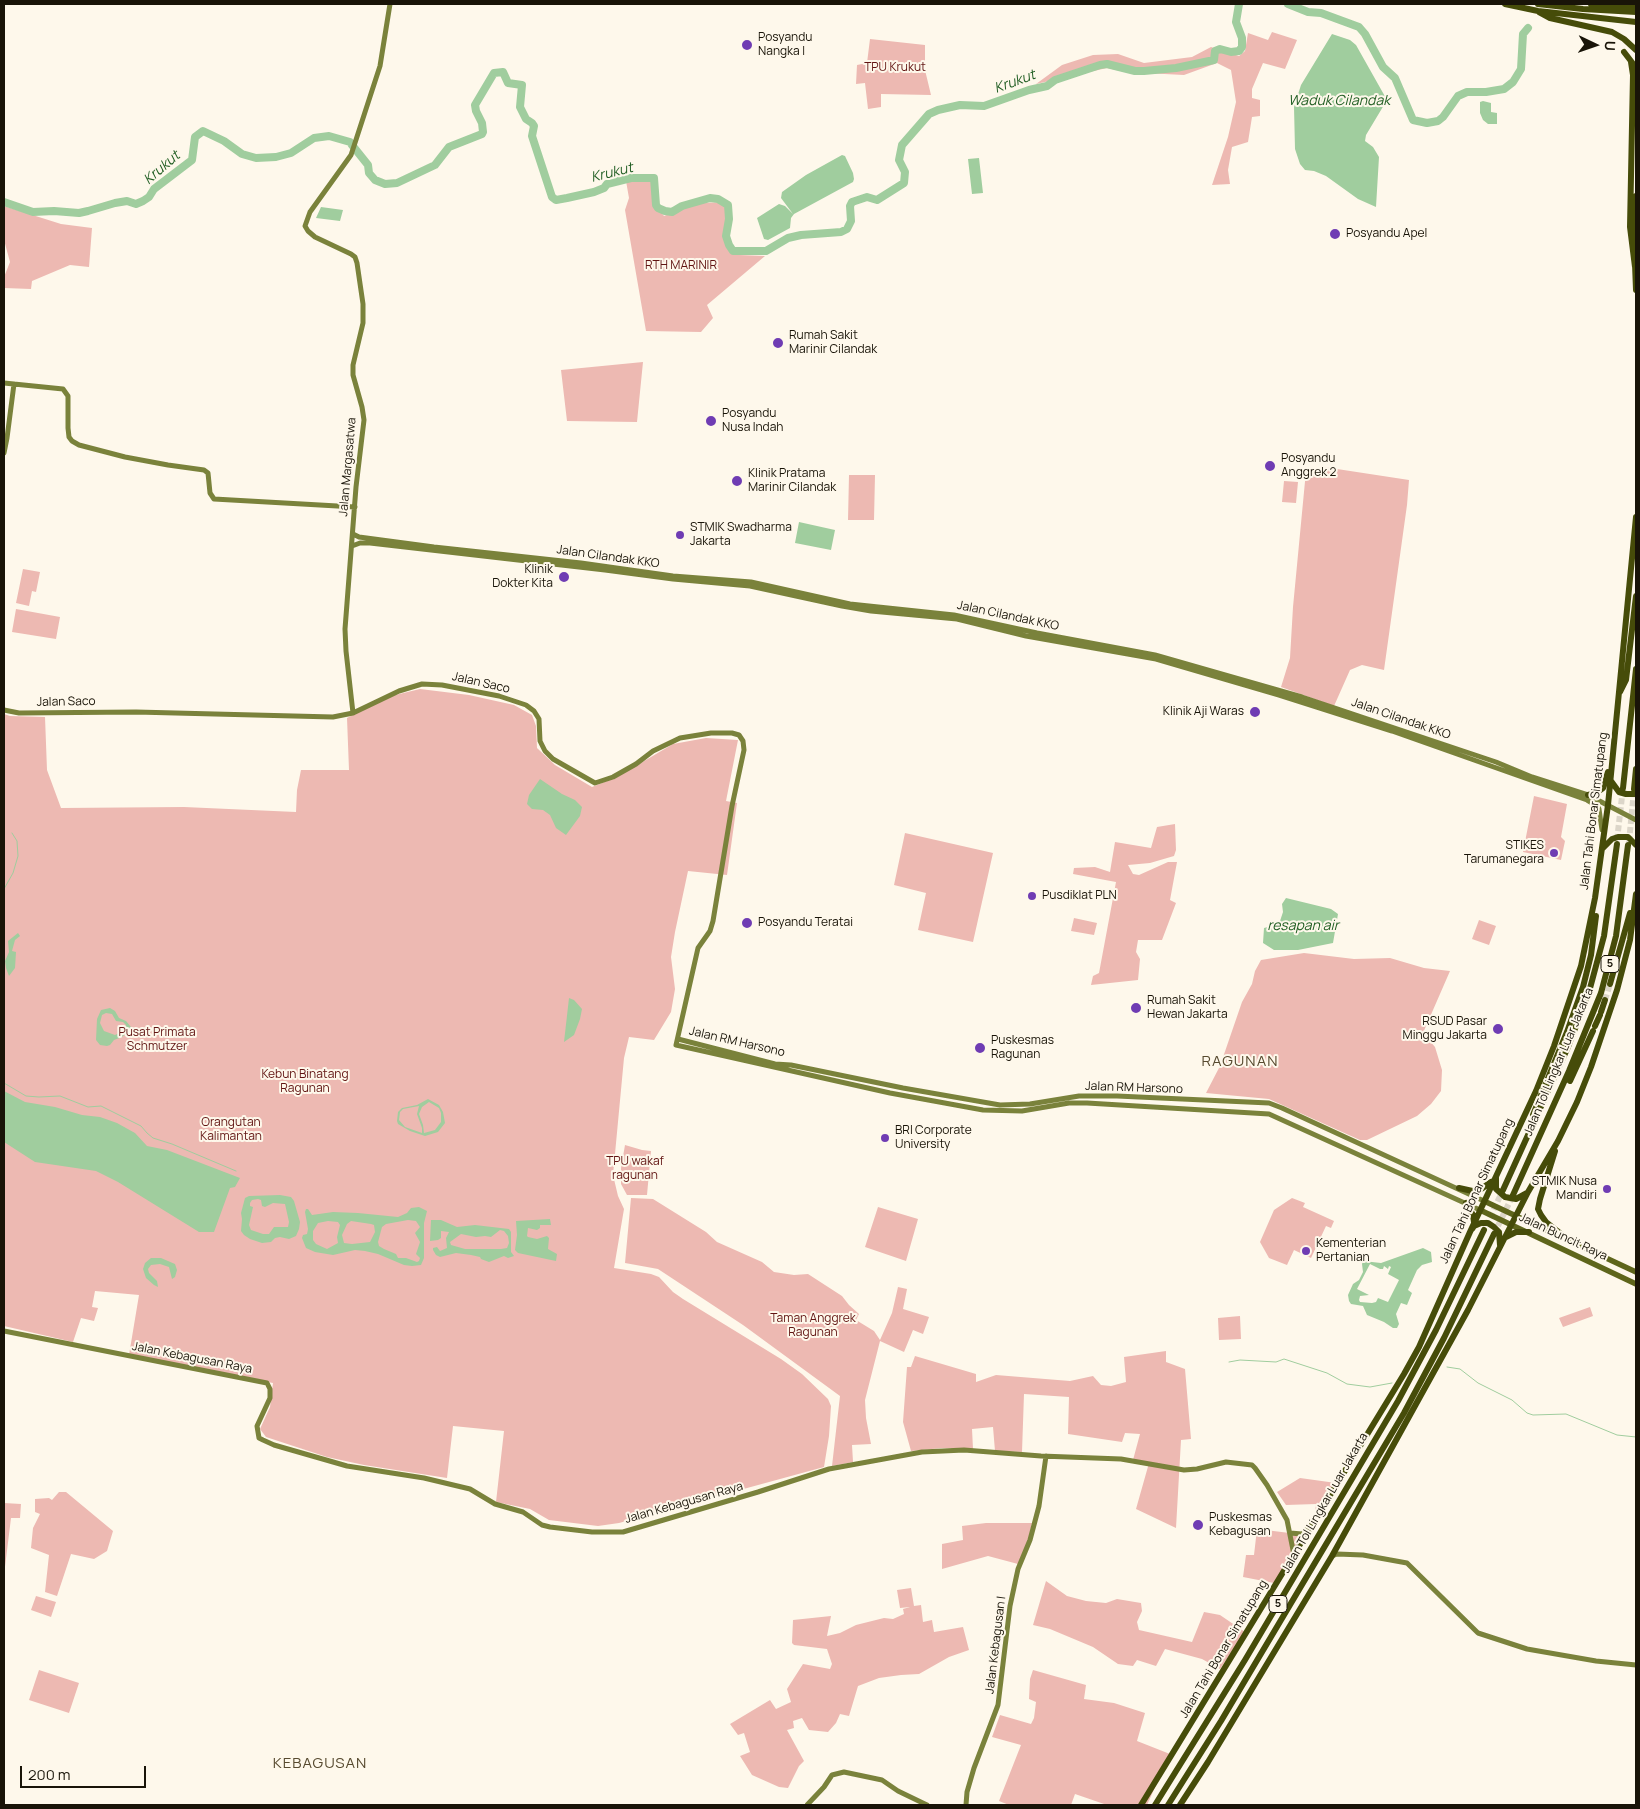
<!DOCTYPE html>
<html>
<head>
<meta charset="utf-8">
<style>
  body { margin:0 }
  #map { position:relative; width:1640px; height:1809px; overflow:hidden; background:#fef8eb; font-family:Manrope,sans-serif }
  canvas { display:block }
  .frame { position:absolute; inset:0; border:5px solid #191408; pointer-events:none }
  .north { position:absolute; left:1570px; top:20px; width:50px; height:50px; -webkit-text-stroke:4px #fef8eb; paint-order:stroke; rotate:93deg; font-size:14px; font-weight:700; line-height:20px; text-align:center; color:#191408 }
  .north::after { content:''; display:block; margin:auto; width:18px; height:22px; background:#191408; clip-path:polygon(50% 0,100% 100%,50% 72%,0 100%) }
  .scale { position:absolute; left:20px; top:1766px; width:126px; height:22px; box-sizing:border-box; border:2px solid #191408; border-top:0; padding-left:6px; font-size:15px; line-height:18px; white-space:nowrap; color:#191408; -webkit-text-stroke:4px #fef8eb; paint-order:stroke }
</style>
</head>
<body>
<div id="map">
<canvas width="1640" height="1809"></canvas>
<div class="frame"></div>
<div class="north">U</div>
<div class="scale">200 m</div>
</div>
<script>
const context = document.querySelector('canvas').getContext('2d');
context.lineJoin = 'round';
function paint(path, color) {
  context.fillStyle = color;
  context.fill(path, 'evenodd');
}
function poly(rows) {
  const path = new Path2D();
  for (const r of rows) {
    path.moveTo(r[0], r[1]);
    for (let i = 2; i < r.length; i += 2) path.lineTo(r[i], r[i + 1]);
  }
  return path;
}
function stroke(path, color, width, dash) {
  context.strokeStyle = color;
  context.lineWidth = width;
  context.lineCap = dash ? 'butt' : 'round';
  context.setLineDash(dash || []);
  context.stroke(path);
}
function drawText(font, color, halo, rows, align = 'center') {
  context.font = font + ' Manrope,sans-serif';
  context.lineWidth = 4;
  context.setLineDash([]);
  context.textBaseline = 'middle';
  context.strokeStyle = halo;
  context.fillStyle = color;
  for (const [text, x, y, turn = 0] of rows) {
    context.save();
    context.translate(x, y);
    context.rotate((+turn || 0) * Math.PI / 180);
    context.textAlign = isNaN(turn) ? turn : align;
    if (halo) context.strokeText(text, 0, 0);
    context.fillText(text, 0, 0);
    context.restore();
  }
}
paint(poly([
  [1272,32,1297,40,1285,69,1263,63,1252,89,1252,98,1260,100,1260,116,1252,117,1248,142,1232,147,1228,170,1230,184,1212,185,1228,137,1236,102,1231,70,1217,63,1184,75,1125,72,1107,68,1036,84,1062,65,1093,55,1118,54,1144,63,1192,57,1211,47,1239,56,1245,51,1248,33,1268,40],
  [870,39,925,45,925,70,931,95,881,94,881,107,868,109,865,83,856,84,857,65,867,63],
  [626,181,652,182,657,207,664,216,696,203,730,202,729,247,739,255,765,256,707,305,713,318,701,332,646,331,625,210,629,198],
  [4,206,61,224,92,228,89,267,70,265,32,281,31,289,4,288,4,277,10,262,4,240],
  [643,362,637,422,567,421,561,370],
  [1324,467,1409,480,1407,505,1384,670,1362,665,1350,670,1334,706,1281,687,1290,658,1293,607,1306,471],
  [849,475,875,475,874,520,848,520],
  [1284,481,1298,482,1296,503,1282,502],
  [23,569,40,572,36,592,32,591,29,606,16,603],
  [16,609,60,617,56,639,12,632],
  [420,689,469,695,514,705,532,715,536,726,537,748,555,765,592,787,617,777,673,744,706,738,738,740,726,801,737,803,727,875,688,871,675,932,671,957,675,989,671,1012,654,1040,629,1037,624,1058,613,1175,618,1196,624,1209,614,1268,651,1274,659,1277,673,1292,683,1299,781,1359,802,1374,828,1399,831,1406,829,1436,824,1467,619,1523,598,1526,549,1520,530,1509,496,1502,504,1431,453,1426,447,1478,364,1465,327,1457,266,1437,260,1429,270,1407,273,1383,129,1355,139,1295,95,1291,92,1307,98,1308,94,1321,81,1318,73,1342,4,1326,4,714,10,716,45,717,47,770,61,808,184,807,296,812,297,790,301,770,349,770,347,718,391,696],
  [1534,796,1567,804,1561,837,1565,841,1561,860,1523,852],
  [1175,824,1176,850,1174,856,1150,863,1128,865,1133,874,1139,875,1168,862,1177,862,1170,900,1176,903,1162,940,1138,940,1136,952,1140,959,1138,980,1091,985,1093,976,1099,973,1116,882,1073,874,1074,868,1095,867,1110,872,1115,842,1151,848,1157,827],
  [905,833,993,853,973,942,918,930,926,893,894,885],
  [1074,918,1097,923,1094,935,1071,931],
  [1479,920,1496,926,1489,945,1472,939],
  [1304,953,1354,959,1390,958,1424,968,1450,971,1423,1033,1435,1047,1442,1070,1441,1091,1431,1104,1417,1116,1367,1140,1360,1140,1269,1099,1206,1093,1220,1066,1242,1002,1252,984,1255,971,1261,960],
  [625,1145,642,1150,651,1151,647,1195,627,1195,621,1184,621,1168],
  [631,1198,653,1199,706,1232,717,1242,762,1262,774,1272,794,1275,808,1274,842,1296,849,1305,859,1314,856,1320,874,1331,880,1340,892,1313,898,1287,907,1289,903,1309,929,1317,923,1334,913,1330,904,1352,880,1341,865,1400,866,1418,871,1444,852,1445,853,1462,832,1466,840,1396,743,1325,658,1269,625,1263],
  [1292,1198,1305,1203,1303,1207,1334,1221,1331,1228,1326,1226,1311,1258,1294,1250,1287,1265,1269,1258,1260,1242,1274,1210],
  [878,1207,918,1219,906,1261,865,1247],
  [1590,1307,1593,1316,1563,1327,1559,1318],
  [1240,1316,1241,1339,1219,1340,1218,1318],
  [1166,1351,1166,1362,1185,1369,1191,1439,1181,1440,1176,1528,1136,1509,1149,1463,1133,1460,1140,1434,1125,1433,1122,1442,1068,1434,1069,1397,1024,1394,1022,1452,995,1451,993,1427,972,1429,973,1449,942,1448,911,1451,903,1422,907,1367,911,1367,915,1356,976,1374,976,1382,996,1375,1070,1381,1093,1376,1101,1385,1111,1386,1126,1382,1124,1357],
  [1300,1478,1336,1483,1314,1522,1316,1504,1286,1505,1277,1492],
  [59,1492,66,1492,113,1531,107,1551,94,1559,71,1554,57,1596,45,1592,49,1555,31,1548,33,1528,40,1514,35,1512,35,1499,49,1498,52,1500],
  [4,1503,21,1504,20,1518,11,1518,4,1575],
  [986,1523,1032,1523,1027,1546,1018,1564,988,1556,942,1569,942,1544,963,1540,962,1526],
  [1257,1529,1306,1535,1279,1584,1243,1577,1246,1555,1254,1555],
  [1046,1581,1067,1596,1086,1601,1106,1603,1117,1599,1141,1603,1142,1611,1137,1622,1139,1630,1192,1642,1204,1612,1220,1615,1245,1632,1220,1669,1202,1659,1165,1649,1156,1666,1137,1660,1133,1666,1118,1664,1093,1647,1050,1629,1033,1625],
  [911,1588,914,1606,921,1605,923,1622,932,1620,934,1632,963,1627,969,1650,949,1657,919,1674,901,1675,879,1678,858,1686,849,1716,840,1714,836,1723,828,1732,809,1730,802,1718,793,1721,794,1728,787,1730,804,1761,799,1766,788,1788,779,1787,752,1775,740,1756,750,1752,744,1733,738,1735,730,1724,770,1700,776,1709,791,1702,787,1689,803,1664,830,1669,832,1664,827,1649,794,1645,792,1643,793,1620,831,1616,827,1636,840,1633,856,1625,884,1618,893,1619,904,1614,903,1609,910,1607,900,1608,897,1590],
  [36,1596,56,1602,51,1617,31,1610],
  [39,1670,79,1683,69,1713,29,1700],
  [1033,1670,1086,1685,1084,1699,1114,1703,1145,1713,1137,1741,1170,1754,1147,1805,1107,1805,1075,1794,1071,1805,1009,1805,999,1801,1021,1745,992,1737,1000,1715,1031,1724,1034,1718,1036,1702,1029,1699,1030,1679]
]), '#edb9b2');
paint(poly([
  [1332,34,1350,40,1356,45,1387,100,1366,135,1365,141,1373,147,1379,157,1376,207,1358,199,1326,176,1314,171,1305,170,1300,164,1295,149,1294,107,1301,85],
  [1483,101,1491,103,1491,112,1497,113,1497,124,1488,124,1483,120,1480,113,1480,102],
  [842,155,845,156,853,173,854,179,853,182,794,214,791,218,790,228,768,240,764,239,757,218,779,204,785,206,793,214,781,198,782,192,806,175],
  [979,158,983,193,972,194,968,159],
  [321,207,343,210,340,221,316,218],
  [799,522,835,530,831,550,795,543],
  [540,779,562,794,575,800,582,807,580,816,566,835,556,828,550,815,543,810,532,809,527,804,529,795],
  [1286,898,1331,909,1338,914,1333,943,1298,950,1274,950,1263,943,1264,928,1279,924,1283,912,1282,904],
  [18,933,20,936,15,940,12,951,16,952,15,968,9,976,6,968,5,961,9,952,8,941],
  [569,998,574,1000,582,1009,580,1019,574,1035,564,1042],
  [110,1008,115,1011,119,1018,126,1021,131,1027,130,1030,122,1037,114,1040,110,1045,107,1046,100,1045,96,1040,97,1019,101,1010],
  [106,1013,112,1014,116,1021,123,1022,126,1025,125,1030,115,1035,104,1031,100,1023,102,1015],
  [4,1091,25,1102,55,1107,82,1115,100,1117,117,1123,135,1133,147,1146,167,1150,240,1178,235,1187,230,1188,214,1232,199,1232,118,1182,96,1171,35,1162,4,1142],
  [428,1099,439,1105,443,1112,445,1123,438,1132,425,1136,410,1131,398,1124,397,1121,398,1112,402,1108,417,1105],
  [429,1102,439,1108,441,1113,441,1122,435,1130,424,1133,423,1125,419,1114,422,1107],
  [419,1106,417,1114,422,1128,422,1133,405,1127,399,1120,400,1112,403,1109],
  [280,1195,291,1197,294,1201,300,1222,299,1229,296,1236,289,1239,280,1237,275,1238,271,1242,262,1243,250,1239,244,1235,241,1231,242,1219,241,1213,245,1198,249,1196],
  [258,1199,261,1200,262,1206,265,1207,273,1203,285,1204,289,1222,288,1227,274,1227,269,1234,263,1234,251,1230,249,1225,253,1207,250,1206,250,1203,252,1200],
  [419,1207,427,1211,424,1223,424,1258,421,1265,412,1266,404,1265,378,1254,365,1251,355,1250,333,1255,315,1252,306,1248,302,1238,303,1235,307,1234,308,1229,305,1212,306,1209,308,1209,312,1215,333,1212,358,1213,398,1217,407,1213,411,1208],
  [408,1220,416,1221,420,1227,415,1233,420,1242,416,1254,420,1258,419,1261,417,1262,406,1258,398,1258,396,1254,384,1249,379,1246,378,1242,382,1227,386,1224],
  [328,1221,338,1222,340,1225,337,1237,338,1243,327,1249,316,1244,313,1240,313,1231,318,1223],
  [351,1221,371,1224,374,1225,375,1232,370,1242,352,1244,344,1243,342,1235,347,1224],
  [550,1219,551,1225,540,1225,540,1228,537,1230,528,1228,527,1236,528,1237,537,1239,547,1236,549,1238,548,1249,557,1254,556,1261,518,1253,515,1250,517,1235,516,1221],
  [431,1220,441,1220,457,1227,475,1225,509,1229,511,1232,511,1252,514,1256,508,1258,504,1256,489,1262,481,1259,480,1257,471,1255,456,1253,440,1257,436,1255,433,1250,433,1248,437,1247,440,1251,447,1248,446,1238,449,1232,441,1231,441,1238,438,1240,430,1241],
  [500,1230,504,1231,508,1236,509,1243,507,1248,501,1249,465,1249,451,1245,450,1242,461,1234,476,1237,485,1236,491,1237],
  [1423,1248,1431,1252,1432,1262,1422,1265,1417,1270,1408,1290,1412,1293,1407,1305,1401,1303,1396,1314,1399,1324,1397,1328,1393,1328,1384,1322,1367,1315,1363,1306,1351,1304,1349,1301,1348,1295,1353,1284,1359,1280,1363,1272,1362,1264,1363,1261,1381,1263],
  [1370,1264,1380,1269,1383,1269,1384,1266,1388,1269,1389,1266,1391,1267,1388,1274,1399,1280,1388,1302,1378,1298,1376,1302,1372,1303,1360,1302,1359,1300,1360,1296,1369,1295,1357,1289],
  [151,1258,161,1258,175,1264,177,1270,175,1277,172,1279,169,1267,160,1264,151,1265,148,1269,149,1273,157,1281,158,1287,154,1285,146,1278,143,1269,145,1263]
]), '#a0cd9e');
stroke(poly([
  [4,889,13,873,18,856,17,841,12,833],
  [4,1083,26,1096,39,1097,60,1096,88,1107,101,1106,141,1126,147,1133,153,1138,172,1144,236,1171],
  [1229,1362,1240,1360,1276,1362,1284,1359,1327,1373,1347,1384,1370,1387,1392,1383],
  [1447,1367,1460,1369,1478,1383,1512,1400,1527,1413,1533,1415,1566,1414,1617,1435,1636,1437]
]), '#a0cd9e', 1);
stroke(poly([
  [1288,4,1308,12,1321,13,1359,27,1365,34,1383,67,1395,78,1413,120,1427,123,1438,121,1443,117,1458,96,1467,92,1486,92,1504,89,1513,82,1521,69,1523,34,1528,28],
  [4,202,33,212,54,211,79,213,88,211,115,203,127,201,136,204,143,201,149,197,154,189,192,160,195,137,203,131,224,141,242,154,256,158,276,157,291,153,314,138,329,136,350,142,352,145,368,165,369,173,375,180,385,184,397,183,435,165,449,147,482,134,483,132,482,123,476,111,475,105,494,73,503,72,508,83,522,85,520,107,526,119,532,123,534,126,532,136,552,197,556,200,567,198,594,192,604,188,607,184,631,178,654,178,656,205,658,208,665,211,672,212,682,206,710,198,718,199,728,205,729,219,726,236,729,245,733,251,766,251,788,238,801,235,841,232,847,229,851,221,850,206,852,202,867,197,877,200,904,183,905,172,899,160,902,145,929,114,938,110,960,105,984,106,1029,90,1047,86,1055,80,1100,65,1107,64,1135,71,1144,71,1176,68,1214,60,1215,51,1220,49,1231,52,1239,51,1242,47,1242,38,1236,22,1239,4]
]), '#a0cd9e', 8);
stroke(poly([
  [1617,840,1623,788],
  [1629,842,1634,790],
  [1605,1000,1610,984],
  [1486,1226,1503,1190],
  [1494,1234,1513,1195]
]), '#dcd6c9', 6, [6, 3]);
stroke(poly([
  [4,383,63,389,68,396,68,428,69,437,72,441,79,445,125,457,168,465,204,470,208,473,210,493,214,499,355,507],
  [4,453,7,438,14,384],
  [353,534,359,537,434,547,581,563,673,576,751,582,850,604,954,615,1037,633,1155,655,1302,697,1496,762,1532,777,1588,795,1636,820],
  [352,546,360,543,370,543,605,570,673,579,750,586,842,606,871,611,957,619,1026,636,1156,659,1279,695,1392,731,1587,800,1597,806,1599,809,1602,830],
  [4,710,19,713,136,712,333,717,353,713,399,691,422,684,442,685,499,696,526,705,534,711,539,719,540,741,545,751,553,759,595,783,613,777,636,764,653,751,680,738,711,733,732,733,739,735,743,741,744,750,732,806,713,921,710,931,698,948,676,1045,890,1093,983,1110,1022,1111,1069,1103,1087,1103,1269,1114,1480,1210],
  [353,713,346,651,345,629,356,487,364,420,362,407,353,375,353,365,363,323,363,304,357,263,355,257,351,254,315,237,308,231,305,226,310,212,351,155,353,149,380,66,390,4],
  [678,1039,775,1064,791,1065,903,1088,1000,1105,1030,1104,1079,1096,1117,1096,1269,1103,1282,1108,1484,1201],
  [4,1331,267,1383,270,1389,270,1398,257,1426,259,1438,263,1440,274,1445,347,1466,424,1478,470,1489,495,1504,523,1512,542,1525,550,1527,592,1532,623,1532,758,1492,829,1469,922,1452,964,1450,1041,1456,1121,1459,1184,1470,1197,1469,1226,1462,1252,1465,1255,1468,1267,1485,1287,1520,1294,1555],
  [1290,1533,1302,1534,1307,1529],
  [1332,1556,1337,1554,1363,1555,1407,1563,1478,1633,1527,1649,1596,1661,1636,1665],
  [807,1805,824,1787,832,1775,844,1772,882,1780,898,1791,927,1805],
  [966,1805,967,1792,974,1768,998,1705,1010,1606,1018,1569,1030,1540,1039,1506,1046,1456]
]), '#7a823b', 5);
stroke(poly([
  [1484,1201,1636,1272],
  [1480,1210,1636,1284]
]), '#5e651b', 5.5);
stroke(poly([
  [1505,4,1538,11,1636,22],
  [1538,4,1583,9,1636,12],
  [1591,4,1636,7],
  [1539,12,1550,18,1612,32,1624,39,1636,50],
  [1624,52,1634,65],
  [1631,62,1633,75,1630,227,1635,267],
  [1635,247,1636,196],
  [1635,264,1636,290],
  [1620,692,1626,680,1636,596],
  [1611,781,1619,792,1626,794,1636,794],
  [1623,788,1636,669],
  [1634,789,1636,769],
  [1588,795,1596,793,1603,788,1608,772],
  [1602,849,1612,839,1618,837,1628,837,1636,845],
  [1610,984,1630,913],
  [1601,1012,1605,1000],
  [1595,1026,1600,1015],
  [1570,1081,1593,1031],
  [1533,1115,1567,1032,1583,987,1591,955,1596,916],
  [1555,1151,1540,1199,1538,1209,1541,1215,1546,1222,1565,1237],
  [1496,1177,1496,1189,1505,1197,1516,1199,1527,1193],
  [1459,1188,1477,1192,1491,1182],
  [1503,1190,1568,1047,1589,992,1604,936,1617,844],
  [1513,1195,1569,1071,1601,993,1616,936,1628,845],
  [1466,1203,1473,1215,1474,1222],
  [1472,1229,1474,1226,1481,1223,1488,1223,1494,1227,1499,1232,1500,1245],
  [1506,1237,1516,1232,1529,1232],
  [1141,1805,1404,1374,1419,1347,1470,1232,1536,1091,1554,1046,1581,966,1595,898,1608,805,1636,517],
  [1155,1805,1245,1660,1398,1401,1436,1330,1484,1230],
  [1168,1805,1221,1721,1404,1413,1444,1338,1494,1234],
  [1180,1805,1208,1762,1332,1556,1468,1310,1528,1192,1558,1141,1577,1102,1591,1067,1617,990,1630,940,1636,894]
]), '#464c09', 6);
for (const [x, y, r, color] of [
  [747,45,6,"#6f3cb3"],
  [1335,234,6,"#6f3cb3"],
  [778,343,6,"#6f3cb3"],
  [711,421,6,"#6f3cb3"],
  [1270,466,6,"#6f3cb3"],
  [737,481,6,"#6f3cb3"],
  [680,535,5,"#6f3cb3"],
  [564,577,6,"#6f3cb3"],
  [1255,712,6,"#6f3cb3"],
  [1554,853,5,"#6f3cb3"],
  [1032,896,5,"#6f3cb3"],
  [747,923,6,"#6f3cb3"],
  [1136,1008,6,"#6f3cb3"],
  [1498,1029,6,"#6f3cb3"],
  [980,1048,6,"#6f3cb3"],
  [885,1138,5,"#6f3cb3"],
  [1607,1189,5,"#6f3cb3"],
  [1306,1251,5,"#6f3cb3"],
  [1198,1525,6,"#6f3cb3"]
]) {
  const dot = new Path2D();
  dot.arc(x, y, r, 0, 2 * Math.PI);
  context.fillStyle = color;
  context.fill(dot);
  stroke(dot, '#fef8eb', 2);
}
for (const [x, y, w] of [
  [1610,964,18],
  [1278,1604,18]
]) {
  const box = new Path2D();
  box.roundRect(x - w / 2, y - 8.5, w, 17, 4);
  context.fillStyle = '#fef8eb';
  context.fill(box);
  stroke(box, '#191408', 1);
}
drawText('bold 11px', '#191408', null, [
  ["5",1610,964],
  ["5",1278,1604]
]);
drawText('12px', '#191408', '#fef8eb', [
  ["Posyandu",758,38],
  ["Nangka I",758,52],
  ["Posyandu Apel",1346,234],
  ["Rumah Sakit",789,336],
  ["Marinir Cilandak",789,350],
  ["Posyandu",722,414],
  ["Nusa Indah",722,428],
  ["Posyandu",1281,459],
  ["Anggrek 2",1281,473],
  ["Klinik Pratama",748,474],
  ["Marinir Cilandak",748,488],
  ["STMIK Swadharma",690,528],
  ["Jakarta",690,542],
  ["Klinik",553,570,"right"],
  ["Dokter Kita",553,584,"right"],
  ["Klinik Aji Waras",1244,712,"right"],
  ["STIKES",1544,846,"right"],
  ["Tarumanegara",1544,860,"right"],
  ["Pusdiklat PLN",1042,896],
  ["Posyandu Teratai",758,923],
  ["Rumah Sakit",1147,1001],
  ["Hewan Jakarta",1147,1015],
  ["RSUD Pasar",1487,1022,"right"],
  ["Minggu Jakarta",1487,1036,"right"],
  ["Puskesmas",991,1041],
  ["Ragunan",991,1055],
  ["BRI Corporate",895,1131],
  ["University",895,1145],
  ["STMIK Nusa",1597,1182,"right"],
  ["Mandiri",1597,1196,"right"],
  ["Kementerian",1316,1244],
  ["Pertanian",1316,1258],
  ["Puskesmas",1209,1518],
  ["Kebagusan",1209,1532]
], 'left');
drawText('12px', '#611412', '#fef8eb', [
  ["TPU Krukut",895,68],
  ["RTH MARINIR",681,266],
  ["Pusat Primata",157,1033],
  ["Schmutzer",157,1047],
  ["Kebun Binatang",305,1075],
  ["Ragunan",305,1089],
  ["Orangutan",231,1123],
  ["Kalimantan",231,1137],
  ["TPU wakaf",635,1162],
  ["ragunan",635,1176],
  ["Taman Anggrek",813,1319],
  ["Ragunan",813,1333]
]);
drawText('12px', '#191408', '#fef8eb', [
  ["Jalan Margasatwa",348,467,-85],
  ["Jalan Cilandak KKO",608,557,8],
  ["Jalan Cilandak KKO",1008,616,12],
  ["Jalan Saco",481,683,13],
  ["Jalan Saco",66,702,-1],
  ["Jalan Cilandak KKO",1401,719,19],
  ["Jalan Tahi Bonar Simatupang",1594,811,-83],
  ["Jalan RM Harsono",737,1042,13],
  ["Jalan Tol Lingkar Luar Jakarta",1559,1062,-67],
  ["Jalan RM Harsono",1134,1088,2],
  ["Jalan Tahi Bonar Simatupang",1477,1191,-65],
  ["Jalan Buncit Raya",1563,1237,25],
  ["Jalan Kebagusan Raya",192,1358,11],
  ["Jalan Kebagusan Raya",684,1503,-16],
  ["Jalan Tol Lingkar Luar Jakarta",1325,1503,-60],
  ["Jalan Kebagusan I",996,1645,-83],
  ["Jalan Tahi Bonar Simatupang",1224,1649,-59]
]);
drawText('italic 14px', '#215e23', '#fef8eb', [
  ["Krukut",1015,82,-20],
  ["Waduk Cilandak",1339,101],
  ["Krukut",162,168,-41],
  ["Krukut",612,173,-14],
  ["resapan air",1303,926]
]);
context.letterSpacing = '1px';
drawText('15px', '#574a2f', '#fef8eb', [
  ["RAGUNAN",1240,1062],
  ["KEBAGUSAN",320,1764]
]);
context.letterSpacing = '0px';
</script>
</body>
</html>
